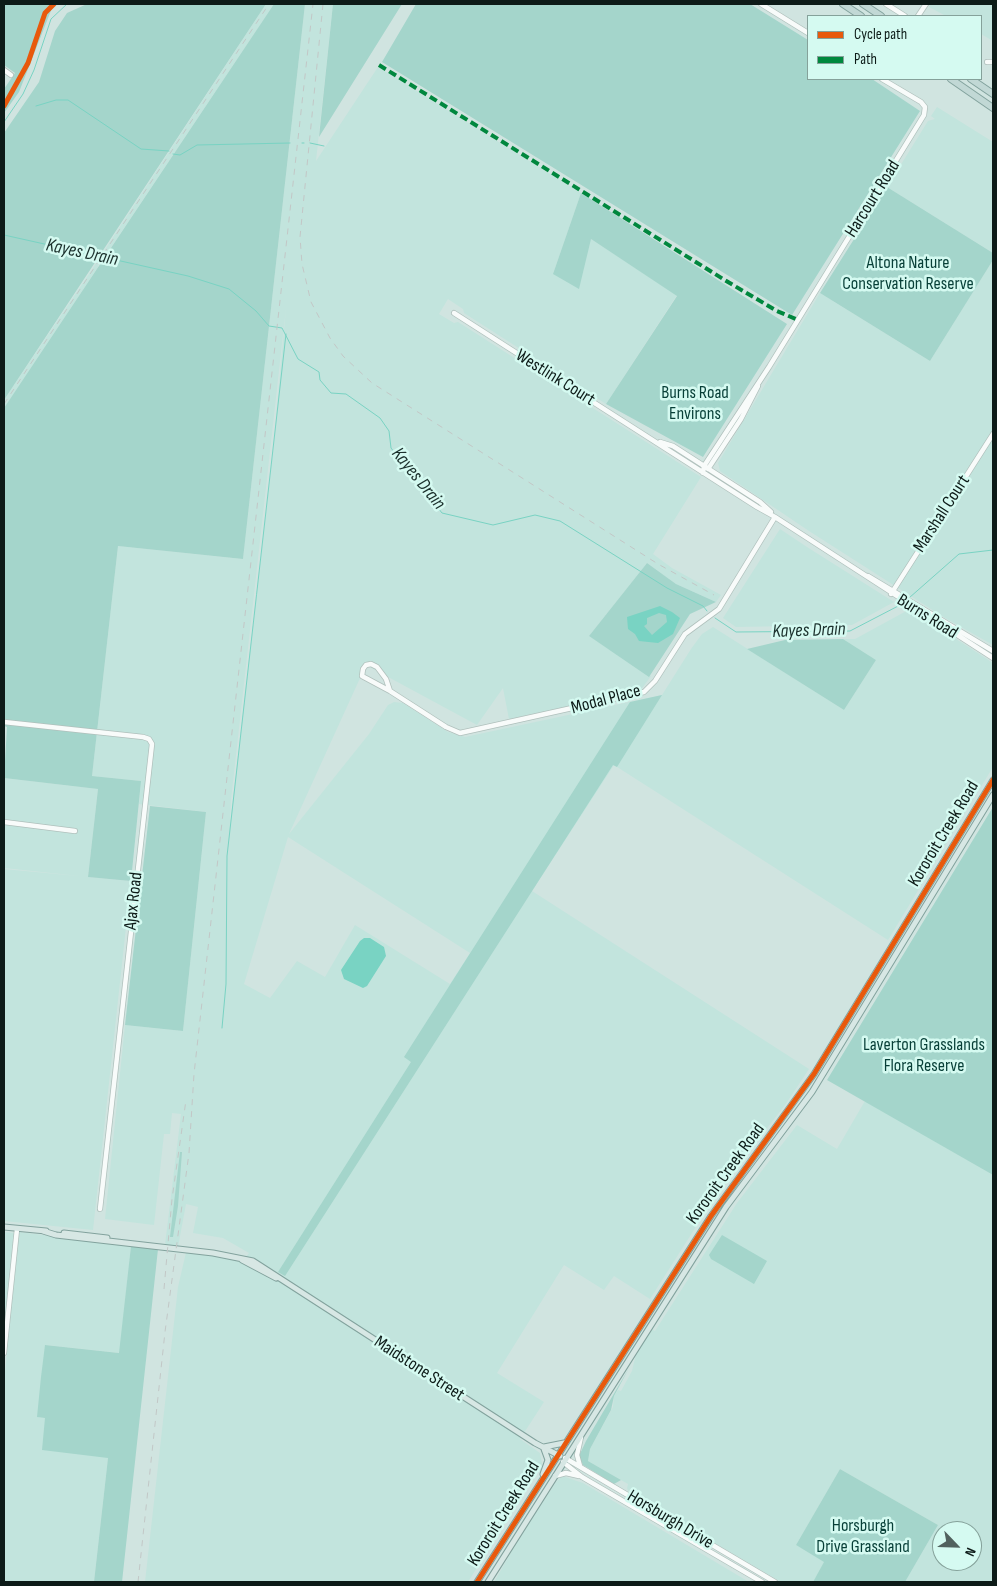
<!DOCTYPE html>
<html>
<head>
<meta charset="utf-8">
<style>
  body { margin:0 }
  #map { position:relative; width:997px; height:1586px; overflow:hidden; background:#d0e4e0; font-family:"Sofia Sans Condensed",sans-serif }
  canvas { display:block }
  .frame { position:absolute; inset:0; border:5px solid #0d1b18; pointer-events:none }
  .legend { position:absolute; left:807px; top:15px; width:175px; height:65px; box-sizing:border-box; background:#d5faf1; border:1px solid #85a19a; margin:0; padding:6px 9px; list-style:none; font-size:15px; color:#0d1b18 }
  .legend li { display:flex; align-items:center; gap:10px; height:25px }
  .legend b { width:25px; border:1px solid #85a19a }
  .north { position:absolute; left:932px; top:1521px; width:50px; height:50px; box-sizing:border-box; background:#d5faf1; border:1px solid #85a19a; border-radius:50%; rotate:114deg; font-size:14px; font-weight:700; line-height:20px; text-align:center; color:#0d1b18 }
  .north::after { content:''; display:block; margin:auto; width:18px; height:22px; background:#51615e; clip-path:polygon(50% 0,100% 100%,50% 72%,0 100%) }
</style>
</head>
<body>
<div id="map">
<canvas width="997" height="1586"></canvas>
<div class="frame"></div>
<ul class="legend">
<li><b style="height:6px;background:#e8590c"></b>Cycle path</li>
<li><b style="height:6px;background:#00873e"></b>Path</li>
</ul>
<div class="north">N</div>
</div>
<script>
const context = document.querySelector('canvas').getContext('2d');
context.lineJoin = 'round';
function paint(path, color) {
  context.fillStyle = color;
  context.fill(path, 'evenodd');
}
function poly(rows) {
  const path = new Path2D();
  for (const r of rows) {
    path.moveTo(r[0], r[1]);
    for (let i = 2; i < r.length; i += 2) path.lineTo(r[i], r[i + 1]);
  }
  return path;
}
function stroke(path, color, width, dash) {
  context.strokeStyle = color;
  context.lineWidth = width;
  context.lineCap = dash ? 'butt' : 'round';
  context.setLineDash(dash || []);
  context.stroke(path);
}
function drawText(font, color, halo, rows, align = 'center') {
  context.font = font + ' "Sofia Sans Condensed",sans-serif';
  context.lineWidth = 5;
  context.setLineDash([]);
  context.textBaseline = 'middle';
  context.strokeStyle = halo;
  context.fillStyle = color;
  for (const [text, x, y, turn = 0] of rows) {
    context.save();
    context.translate(x, y);
    context.rotate((+turn || 0) * Math.PI / 180);
    context.textAlign = isNaN(turn) ? turn : align;
    if (halo) context.strokeText(text, 0, 0);
    context.fillText(text, 0, 0);
    context.restore();
  }
}
paint(poly([
  [266,4,274,4,110,249,104,255,102,254],
  [305,4,333,4,316,161,378,67,581,193,553,274,591,239,677,295,606,404,464,313,463,309,448,299,439,314,454,323,458,322,701,477,653,554,672,568,721,595,716,602,676,584,647,563,589,636,651,676,640,691,509,719,503,688,477,725,366,665,289,834,369,734,388,705,394,702,403,703,448,732,465,737,662,695,691,649,702,634,713,627,844,710,876,660,843,639,855,639,910,609,993,663,993,767,888,940,614,765,532,891,809,1069,785,1105,720,1189,650,1299,614,1276,604,1290,564,1265,497,1373,544,1402,520,1439,540,1453,542,1464,468,1582,145,1582,178,1287,187,1248,246,1257,249,1253,223,1238,193,1233,198,1207,186,1204,178,1247,165,1245,181,1114,172,1113,170,1134,164,1134,154,1225,105,1219,125,1025,183,1031,206,812,139,804,141,781,92,776,118,546,243,559],
  [286,308,273,451,230,825,231,800],
  [288,837,470,953,450,984,355,925,325,977,297,961,270,998,244,984],
  [930,4,993,4,993,41,981,34,981,16,946,16,929,7],
  [937,107,993,142,993,253,887,187,928,121,935,119,931,116],
  [993,260,993,645,945,618,809,531,720,471,718,463,820,293,930,361],
  [97,262,99,263,98,267,4,408,4,400],
  [780,529,807,547,894,602,852,625,736,627,723,618],
  [4,778,98,789,88,877,4,868],
  [4,869,131,881,93,1230,4,1221],
  [865,1101,993,1175,993,1582,905,1582,938,1525,840,1469,796,1545,825,1562,813,1582,781,1582,629,1493,627,1488,628,1484,588,1461,590,1449,613,1407,614,1396,618,1390,621,1391,632,1371,636,1354,651,1329,655,1331,737,1203,797,1125,837,1149],
  [942,1531,972,1531,972,1561,942,1561],
  [4,1232,14,1233,4,1327],
  [19,1232,131,1246,120,1353,46,1345,38,1417,45,1418,108,1458,94,1582,4,1582,4,1382],
  [562,1476,583,1483,749,1582,494,1582,516,1544,556,1482]
]), '#c2e4dd');
paint(poly([
  [4,4,59,4,52,8,19,92,4,113,4,89,15,73,4,65],
  [87,4,266,4,4,400,4,133,39,82,55,31,67,13],
  [274,4,305,4,243,559,118,546,92,776,141,781,131,881,88,877,98,789,4,778,7,727,4,726,4,408],
  [333,4,402,4,319,137],
  [416,4,750,4,808,40,808,79,872,79,920,111,792,315,382,62],
  [887,187,993,253,993,260,930,361,820,293],
  [581,193,787,324,703,457,606,404,677,296,591,239,579,289,553,274],
  [647,563,676,584,716,602,690,614,649,677,589,636],
  [843,639,876,660,844,710,747,649,785,640],
  [662,695,617,767,613,765,285,1276,278,1272,411,1062,404,1057,630,702],
  [150,806,206,812,183,1031,125,1025],
  [993,807,993,1175,827,1080],
  [180,1152,182,1152,178,1206,173,1237,170,1237],
  [722,1235,767,1261,754,1284,711,1259,709,1255],
  [131,1246,158,1249,122,1582,94,1582,108,1458,42,1450,45,1418,37,1417,41,1377,45,1345,119,1353],
  [629,1368,614,1396,611,1410,590,1449,588,1461,621,1480,614,1484,583,1465,579,1456,586,1441],
  [840,1469,938,1525,905,1582,813,1582,824,1562,796,1545]
]), '#a4d5cb');
paint(poly([
  [660,606,672,612,680,618,673,634,658,643,639,641,635,634,628,629,627,617],
  [659,613,666,615,667,622,652,635,644,626,647,624,647,618],
  [364,938,370,938,384,947,386,956,367,986,363,988,344,979,341,970,360,941]
]), '#79d3c3');
stroke(poly([
  [36,106,56,100,68,100,141,149,169,151],
  [4,122,23,94,34,70,51,19,67,4],
  [302,143,304,143],
  [310,143,324,146],
  [173,154,180,155,197,145,290,143],
  [4,235,188,276,229,289,256,311,269,326,282,328,298,359,319,372,320,380,331,393,346,394,380,418,389,431,391,448,442,513,493,525,535,515,560,521,667,588,703,606,707,611],
  [909,598,959,554,993,550],
  [715,618,736,632,850,631,902,604],
  [222,1028,226,984,227,856,286,334]
]), '#79d3c3', 1);
const minor = poly([
  [761,4,808,33],
  [886,4,905,16],
  [918,16,926,4],
  [987,62,993,62],
  [4,70,11,75],
  [454,313,757,507,775,517,993,658],
  [660,442,673,446,760,502,771,512],
  [708,469,741,419,758,386],
  [703,473,704,466,769,367,924,115,925,107,921,102,882,79],
  [868,576,993,651],
  [891,594,993,434],
  [390,691,362,676,363,669,366,665,371,664,377,667,386,679,390,691,446,727,460,733,644,692,655,681,685,634,719,609,775,517],
  [4,722,143,737,149,739,152,744,100,1209],
  [4,822,75,831],
  [4,1353,17,1229],
  [565,1458,775,1582],
  [563,1462,582,1477,762,1582],
  [580,1466,577,1455,581,1437],
  [555,1476,566,1473,579,1476]
]);
const major = poly([
  [4,1227,46,1231],
  [43,1231,56,1235,213,1253,253,1261,535,1443,560,1456],
  [64,1233,107,1238],
  [242,1260,276,1278],
  [544,1447,564,1443],
  [543,1474,548,1460,544,1449],
  [477,1582,711,1216,814,1074,993,780],
  [488,1582,726,1207,812,1092,993,795]
]);
const highway = poly([
  [843,4,861,16],
  [863,4,881,16],
  [951,79,993,108],
  [971,79,993,94]
]);
stroke(minor, '#b0c0bc', 6);
stroke(major, '#82a29d', 7);
stroke(highway, '#82a29d', 8);
stroke(minor, '#f8fbfa', 4.5);
stroke(major, '#d7e7e4', 5);
stroke(highway, '#c1d8d5', 6);
stroke(poly([
  [323,4,300,237,302,264,311,302,330,338,343,356,372,383,658,564,714,595],
  [4,404,269,4],
  [164,1289,172,1199,186,1100],
  [138,1582,165,1332,189,1153,194,1074,313,4]
]), '#c2c7c6', 1, [6, 6]);
stroke(poly([
  [379,65,728,282,777,311,798,320]
]), '#00873e', 4, [8, 4]);
stroke(poly([
  [4,106,28,63,45,13,54,4],
  [477,1582,711,1216,814,1074,993,780]
]), '#e8590c', 5);
drawText('18px', '#0d1b18', '#d5faf1', [
  ["Harcourt Road",873,199,-58],
  ["Westlink Court",555,378,32],
  ["Marshall Court",942,514,-57],
  ["Burns Road",927,617,32],
  ["Modal Place",606,700,-15],
  ["Kororoit Creek Road",944,834,-59],
  ["Ajax Road",134,901,-84],
  ["Kororoit Creek Road",726,1174,-54],
  ["Maidstone Street",419,1369,33],
  ["Kororoit Creek Road",504,1514,-58],
  ["Horsburgh Drive",670,1520,31]
]);
drawText('18px', '#073f37', '#d5faf1', [
  ["Altona Nature",908,263],
  ["Conservation Reserve",908,284],
  ["Burns Road",695,393],
  ["Environs",695,414],
  ["Laverton Grasslands",924,1045],
  ["Flora Reserve",924,1066],
  ["Horsburgh",863,1526],
  ["Drive Grassland",863,1547]
]);
drawText('italic 19px', '#1c312d', '#d5faf1', [
  ["Kayes Drain",82,253,12],
  ["Kayes Drain",418,479,51],
  ["Kayes Drain",809,631,-2]
]);
</script>
</body>
</html>
